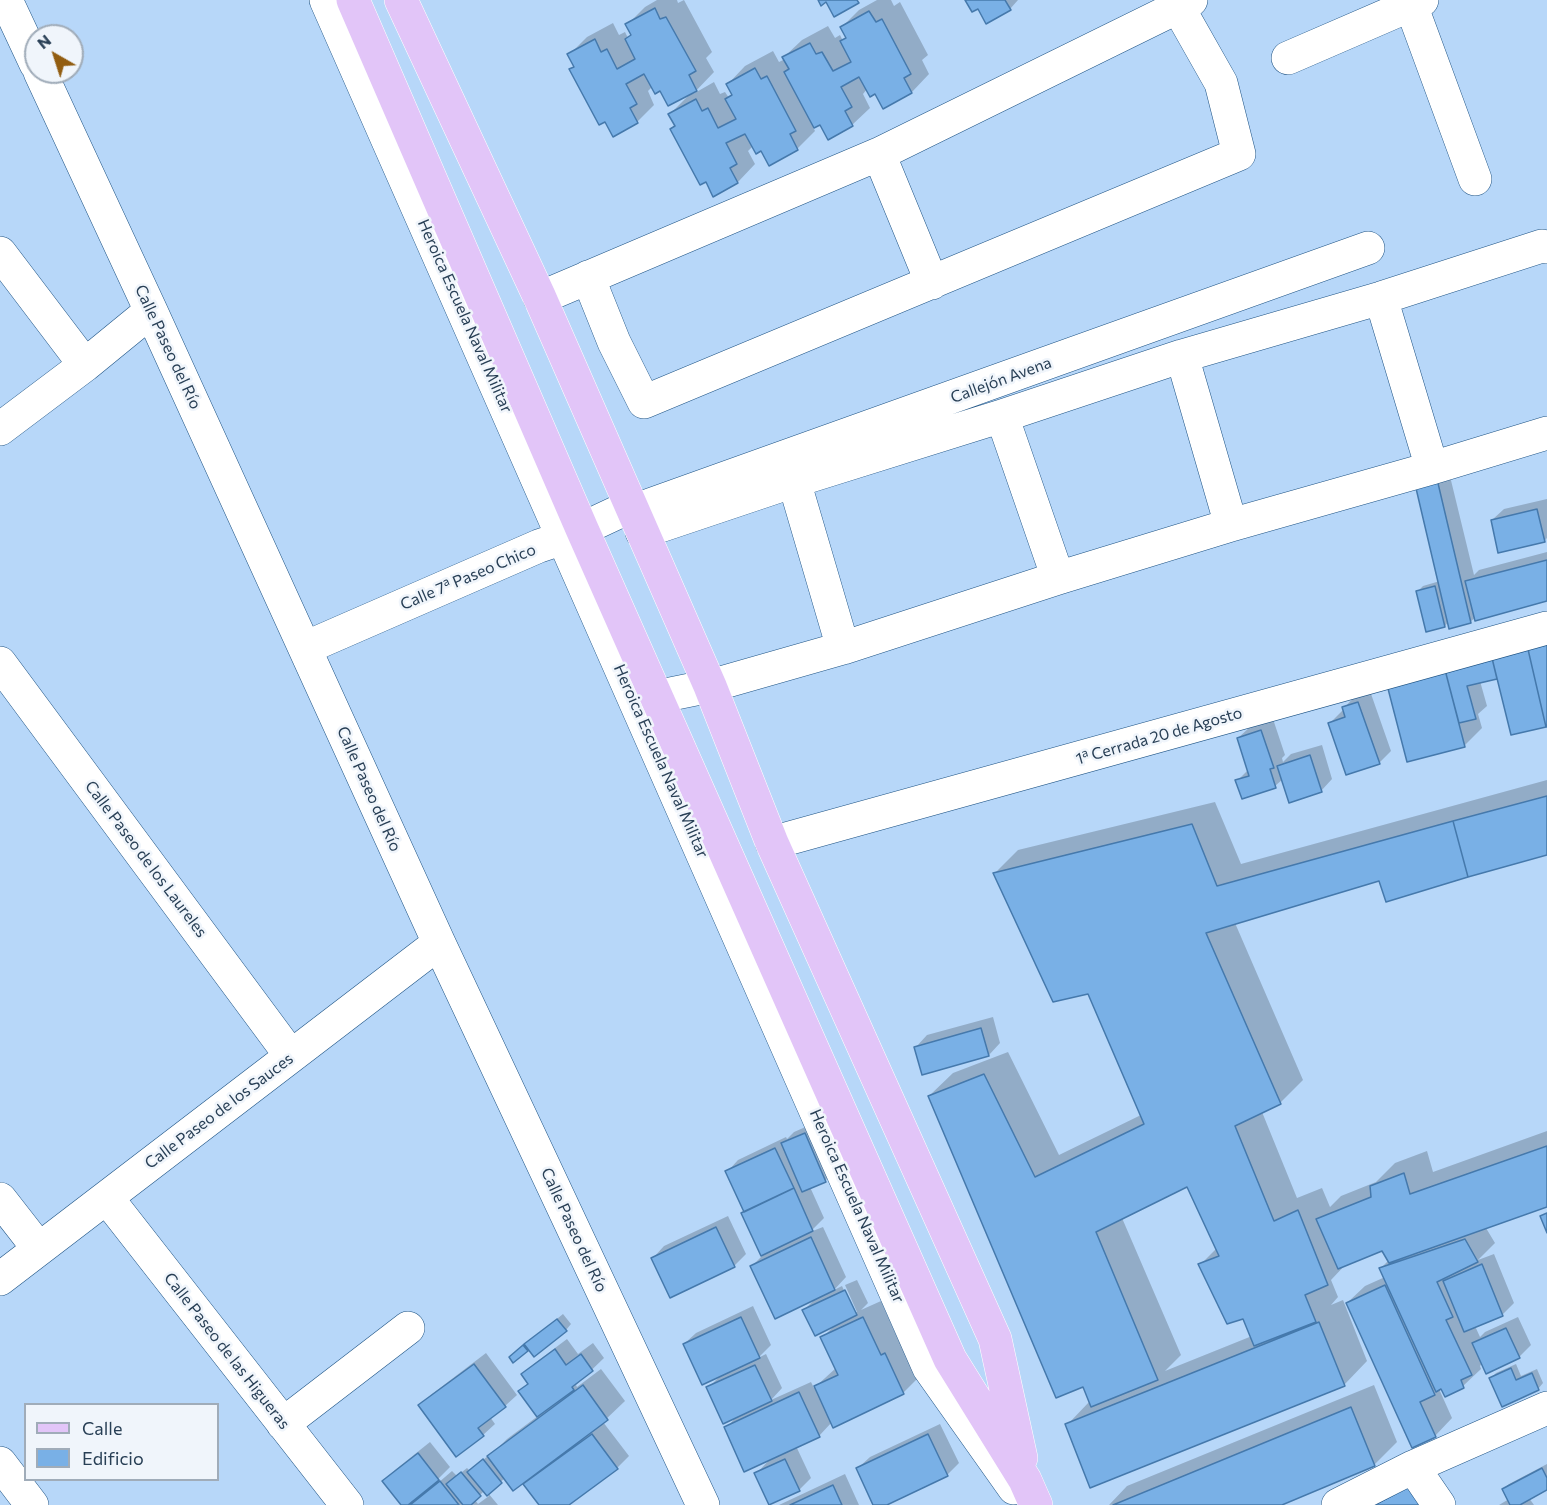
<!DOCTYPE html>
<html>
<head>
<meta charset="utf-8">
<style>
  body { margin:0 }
  #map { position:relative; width:1547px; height:1505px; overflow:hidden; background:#b7d7f9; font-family:Commissioner,sans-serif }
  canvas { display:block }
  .legend { position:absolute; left:24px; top:1403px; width:195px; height:78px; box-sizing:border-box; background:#f0f5fb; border:2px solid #a0acb9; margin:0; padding:8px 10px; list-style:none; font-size:18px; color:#283f55 }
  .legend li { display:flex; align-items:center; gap:12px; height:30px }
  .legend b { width:30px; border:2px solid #a0acb9 }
  .north { position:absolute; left:24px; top:24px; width:60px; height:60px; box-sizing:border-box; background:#f0f5fb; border:2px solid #a0acb9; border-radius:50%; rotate:321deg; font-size:16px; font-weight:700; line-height:24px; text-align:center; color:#283f55 }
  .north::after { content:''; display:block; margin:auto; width:21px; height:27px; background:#925d11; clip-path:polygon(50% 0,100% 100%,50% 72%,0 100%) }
</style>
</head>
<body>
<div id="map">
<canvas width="1547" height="1505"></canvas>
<ul class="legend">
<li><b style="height:8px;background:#e2c5f8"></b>Calle</li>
<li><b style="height:16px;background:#79b0e6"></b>Edificio</li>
</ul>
<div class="north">N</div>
</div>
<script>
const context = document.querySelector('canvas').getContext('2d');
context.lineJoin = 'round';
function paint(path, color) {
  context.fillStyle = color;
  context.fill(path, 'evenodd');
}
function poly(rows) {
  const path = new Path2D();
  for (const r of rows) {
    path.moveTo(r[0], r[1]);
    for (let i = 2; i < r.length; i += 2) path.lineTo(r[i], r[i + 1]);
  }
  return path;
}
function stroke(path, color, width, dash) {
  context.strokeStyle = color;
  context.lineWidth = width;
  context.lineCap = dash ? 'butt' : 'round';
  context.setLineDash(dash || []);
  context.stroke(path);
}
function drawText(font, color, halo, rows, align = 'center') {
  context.font = font + ' Commissioner,sans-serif';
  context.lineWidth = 5;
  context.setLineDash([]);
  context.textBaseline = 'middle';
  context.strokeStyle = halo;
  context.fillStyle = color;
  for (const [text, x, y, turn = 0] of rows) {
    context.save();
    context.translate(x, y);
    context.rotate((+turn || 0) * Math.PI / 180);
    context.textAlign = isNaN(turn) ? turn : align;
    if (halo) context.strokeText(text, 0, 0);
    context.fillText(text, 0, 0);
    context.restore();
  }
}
paint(poly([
  [657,0,677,0,678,3,684,0,712,52,706,58,714,72,693,94,714,82,720,94,725,92,729,98,733,93,728,84,745,66,773,51,779,62,785,59,784,57,802,40,828,26,835,38,840,35,843,41,847,37,842,27,859,10,877,0,891,0,894,6,900,2,928,55,922,60,929,74,912,92,884,107,876,92,867,89,863,94,870,108,852,125,821,123,813,127,815,131,797,149,762,149,753,146,748,151,755,164,738,182,714,195,706,180,672,129,676,125,670,114,691,93,652,87,648,91,654,105,637,122,605,120,571,69,575,65,569,55,587,37,613,23,619,35,625,32,628,38,632,34,627,25,645,7],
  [967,0,1018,0,1010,9,978,7],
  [1448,468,1474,575,1479,570,1547,552,1547,600,1476,617,1470,622,1449,621,1445,626,1418,591,1423,586,1440,581,1416,484],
  [1547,499,1547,538,1544,541,1492,520,1504,509],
  [1541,634,1547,726,1498,677,1480,681,1487,706,1478,714,1482,728,1464,746,1388,681],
  [1370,691,1391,751,1379,763,1330,723,1342,711,1345,710,1344,708,1355,696],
  [1273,719,1285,755,1282,758,1283,762,1291,754,1322,745,1332,779,1321,791,1283,779,1275,786,1243,797,1237,781,1249,769,1238,738,1250,727],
  [1547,780,1547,854,1380,879,1235,923,1303,1080,1280,1103,1262,1112,1297,1198,1322,1188,1330,1207,1341,1196,1376,1182,1395,1163,1427,1151,1433,1172,1547,1131,1547,1206,1486,1228,1495,1243,1478,1260,1494,1254,1514,1303,1502,1315,1475,1326,1480,1337,1485,1332,1518,1317,1531,1345,1519,1357,1483,1362,1480,1366,1481,1369,1463,1386,1446,1395,1442,1388,1439,1389,1452,1418,1435,1436,1347,1303,1365,1286,1385,1277,1381,1268,1389,1260,1382,1249,1347,1263,1331,1280,1338,1297,1331,1305,1343,1300,1367,1361,1344,1385,1067,1425,1090,1401,1083,1385,929,1096,953,1073,1008,1052,1059,1155,1141,1115,1089,992,995,873,1018,850,1215,802,1241,864],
  [1188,1185,1217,1248,1200,1265,1243,1317,1252,1336,1165,1371,1181,1355,1122,1218],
  [993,1017,1000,1043,989,1055,916,1047,927,1035],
  [817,1122,836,1169,825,1181,810,1187,824,1218,810,1232,823,1227,846,1277,834,1290,842,1286,854,1312,857,1312,845,1285,857,1280,868,1303,861,1310,881,1301,898,1339,921,1375,903,1393,832,1422,819,1436,796,1446,811,1478,799,1490,756,1474,771,1458,726,1428,737,1416,708,1388,721,1375,684,1344,696,1333,753,1306,771,1345,758,1358,766,1354,782,1388,771,1400,811,1382,814,1388,836,1368,822,1338,835,1325,804,1310,816,1298,752,1266,763,1255,743,1213,745,1211,727,1172,738,1160,786,1137,787,1139,794,1132],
  [728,1216,746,1254,734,1266,653,1258,664,1246],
  [563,1314,571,1324,566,1330,529,1348,513,1361,516,1352],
  [567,1339,578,1354,593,1343,604,1358,576,1385,577,1387,601,1369,625,1401,603,1422,629,1456,617,1468,566,1505,540,1505,525,1484,535,1475,533,1474,505,1478,488,1493,498,1505,465,1505,463,1503,462,1505,411,1505,420,1496,419,1494,405,1505,403,1505,384,1481,395,1470,430,1442,450,1467,436,1481,438,1483,452,1471,457,1476,467,1468,470,1471,489,1455,490,1456,507,1439,538,1416,520,1391,529,1382,523,1374,535,1363],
  [485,1490,489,1496,478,1504,475,1500],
  [486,1353,517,1395,505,1406,490,1417,495,1424,483,1435,420,1406,432,1394],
  [1516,1364,1521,1376,1537,1369,1543,1383,1538,1389,1491,1378,1496,1373],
  [1374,1385,1397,1442,1374,1465,1278,1505,1109,1505,1127,1486],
  [940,1424,959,1463,947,1475,883,1505,875,1505,858,1468,870,1457],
  [1547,1464,1547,1489,1529,1498,1534,1505,1499,1505,1509,1499,1503,1489,1509,1484],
  [845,1474,859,1505,779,1505]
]), '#0003');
const building = poly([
  [818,0,857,0,859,3,834,17,826,2,821,6,818,0],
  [965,0,1005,0,1011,10,986,24,978,9,972,12,965,0],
  [655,8,660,19,666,17,696,71,689,75,697,91,668,106,660,91,655,94,644,74,626,84,637,104,630,108,638,123,613,137,605,122,599,125,569,69,574,67,567,54,595,39,601,52,607,49,617,69,635,59,625,39,631,35,625,24,655,8],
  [869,11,876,22,882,19,911,74,904,78,912,93,883,109,875,94,870,97,859,77,841,87,852,107,845,111,853,126,828,140,820,125,814,128,784,72,789,69,782,57,810,43,816,54,822,52,833,71,851,62,840,41,846,38,840,27,869,11],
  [755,68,761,79,767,76,796,131,790,134,798,150,769,166,761,151,756,154,745,134,726,143,737,164,730,168,738,183,713,197,706,182,700,185,670,129,675,126,668,114,696,99,702,111,708,108,718,128,736,119,725,99,732,95,726,84,755,68],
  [1437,479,1471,623,1449,629,1415,484,1437,479],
  [1537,509,1545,542,1498,553,1491,520,1537,509],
  [1547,560,1547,601,1475,621,1465,581,1547,560],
  [1435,586,1445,627,1426,632,1416,591,1435,586],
  [1547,640,1547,727,1546,727,1527,645,1547,640],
  [1527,645,1546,727,1511,735,1491,654,1527,645],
  [1491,654,1497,679,1467,686,1476,719,1459,723,1444,666,1491,654],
  [1444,666,1465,747,1407,762,1386,681,1444,666],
  [1358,702,1380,764,1346,775,1328,723,1345,717,1342,707,1358,702],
  [1261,730,1274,768,1270,769,1276,788,1242,799,1235,780,1249,776,1237,738,1261,730],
  [1310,755,1322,792,1289,803,1277,766,1310,755],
  [1547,796,1547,855,1468,877,1453,821,1547,796],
  [1453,821,1468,877,1386,902,1379,881,1206,933,1281,1104,1235,1126,1274,1221,1298,1210,1328,1285,1305,1295,1316,1322,1254,1346,1243,1319,1227,1324,1198,1264,1219,1256,1187,1187,1096,1232,1158,1380,1091,1407,1083,1387,1056,1398,928,1096,984,1074,1035,1177,1144,1124,1088,994,1053,1002,993,873,1192,824,1217,886,1453,821],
  [981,1028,989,1056,922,1075,914,1047,981,1028],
  [805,1133,826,1182,802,1192,781,1143,805,1133],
  [1547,1146,1547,1207,1389,1263,1382,1251,1338,1269,1316,1219,1371,1197,1370,1186,1404,1173,1410,1194,1547,1146],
  [775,1148,794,1188,744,1212,725,1171,775,1148],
  [794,1188,813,1231,761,1256,741,1213,794,1188],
  [1547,1213,1547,1233,1540,1216,1547,1213],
  [716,1227,735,1267,670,1298,651,1258,716,1227],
  [811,1237,835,1290,775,1319,750,1266,811,1237],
  [1465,1239,1478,1262,1437,1282,1453,1317,1446,1320,1472,1375,1461,1380,1464,1388,1445,1397,1441,1389,1436,1392,1379,1268,1465,1239],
  [1482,1264,1503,1316,1464,1332,1443,1281,1482,1264],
  [1385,1285,1435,1395,1420,1402,1436,1437,1412,1448,1346,1303,1385,1285],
  [845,1290,857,1315,815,1336,802,1310,845,1290],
  [741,1317,760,1358,702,1385,683,1344,741,1317],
  [863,1317,881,1355,885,1353,904,1394,833,1428,814,1386,838,1375,820,1337,863,1317],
  [557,1319,567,1331,534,1357,524,1344,557,1319],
  [1319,1322,1345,1386,1090,1488,1065,1424,1319,1322],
  [1506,1328,1520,1358,1486,1374,1472,1343,1506,1328],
  [523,1345,528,1351,513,1363,509,1357,523,1345],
  [555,1349,566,1365,581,1354,593,1371,572,1387,574,1390,537,1417,518,1391,528,1384,521,1374,555,1349],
  [474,1364,506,1407,478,1428,484,1436,456,1457,418,1405,474,1364],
  [755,1365,772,1401,723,1424,706,1387,755,1365],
  [1511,1368,1516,1380,1532,1373,1539,1390,1502,1407,1489,1378,1511,1368],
  [583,1385,608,1420,513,1491,487,1456,583,1385],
  [799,1392,820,1437,744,1472,724,1427,799,1392],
  [1351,1407,1375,1466,1282,1505,1113,1505,1351,1407],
  [592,1434,618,1469,569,1505,539,1505,523,1484,592,1434],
  [928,1434,948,1476,887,1505,873,1505,856,1468,928,1434],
  [418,1453,439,1480,408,1505,401,1505,382,1481,418,1453],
  [483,1459,502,1483,487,1496,467,1472,483,1459],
  [785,1459,800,1491,769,1505,754,1473,785,1459],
  [1542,1468,1547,1478,1547,1490,1520,1505,1510,1505,1502,1489,1542,1468],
  [461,1472,481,1496,471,1505,463,1505,446,1484,461,1472],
  [440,1481,459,1505,410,1505,440,1481],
  [833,1485,842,1505,790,1505,833,1485],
  [1411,1485,1423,1505,1375,1505,1411,1485]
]);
paint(building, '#79b0e6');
stroke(building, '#4579ac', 1.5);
const minor = poly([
  [6,0,36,64],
  [326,0,929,1368,1014,1488],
  [1411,5,1475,179],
  [1288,58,1422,0],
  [40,72,151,311,439,943,703,1505],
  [879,154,932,283],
  [0,253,85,365],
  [588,277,614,342,644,402,1239,154,1221,83,1178,7,1191,0],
  [540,298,879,154,1178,7],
  [1381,298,1432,468],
  [1182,356,1231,525],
  [1002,416,1058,578],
  [0,429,85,365,151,311],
  [794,481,843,648],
  [633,511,1368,248],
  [642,532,794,481,1002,416,1182,356,1381,298,1542,246,1547,247],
  [305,648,539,546,563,538,631,506],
  [0,663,291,1056],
  [656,697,710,686,843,648,1058,578,1231,525,1432,468,1547,433],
  [772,843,1547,628],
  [107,1198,347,1505],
  [0,1199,39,1249],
  [0,1279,439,943],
  [283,1424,408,1328],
  [0,1463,32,1505],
  [1413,1467,1439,1505],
  [1338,1505,1413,1467,1547,1408]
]);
const major = poly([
  [353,0,582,529,950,1359,1025,1480,1036,1505],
  [401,0,540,298,710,686,772,843,995,1339,1021,1458]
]);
stroke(minor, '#1f5485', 34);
stroke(major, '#fff', 34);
stroke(minor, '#fff', 33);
stroke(major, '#e2c5f8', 33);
drawText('16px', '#283f55', '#f0f5fb', [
  ["Heroica Escuela Naval Militar",465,316,66],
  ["Calle Paseo del Río",168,347,65],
  ["Callejón Avena",1001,380,-20],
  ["Calle 7ª Paseo Chico",468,577,-23],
  ["1ª Cerrada 20 de Agosto",1159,736,-16],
  ["Heroica Escuela Naval Militar",661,761,66],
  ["Calle Paseo del Río",369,789,66],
  ["Calle Paseo de los Laureles",146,859,53],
  ["Calle Paseo de los Sauces",219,1111,-37],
  ["Heroica Escuela Naval Militar",857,1206,66],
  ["Calle Paseo del Río",574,1230,65],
  ["Calle Paseo de las Higueras",227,1351,52]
]);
</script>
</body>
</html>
